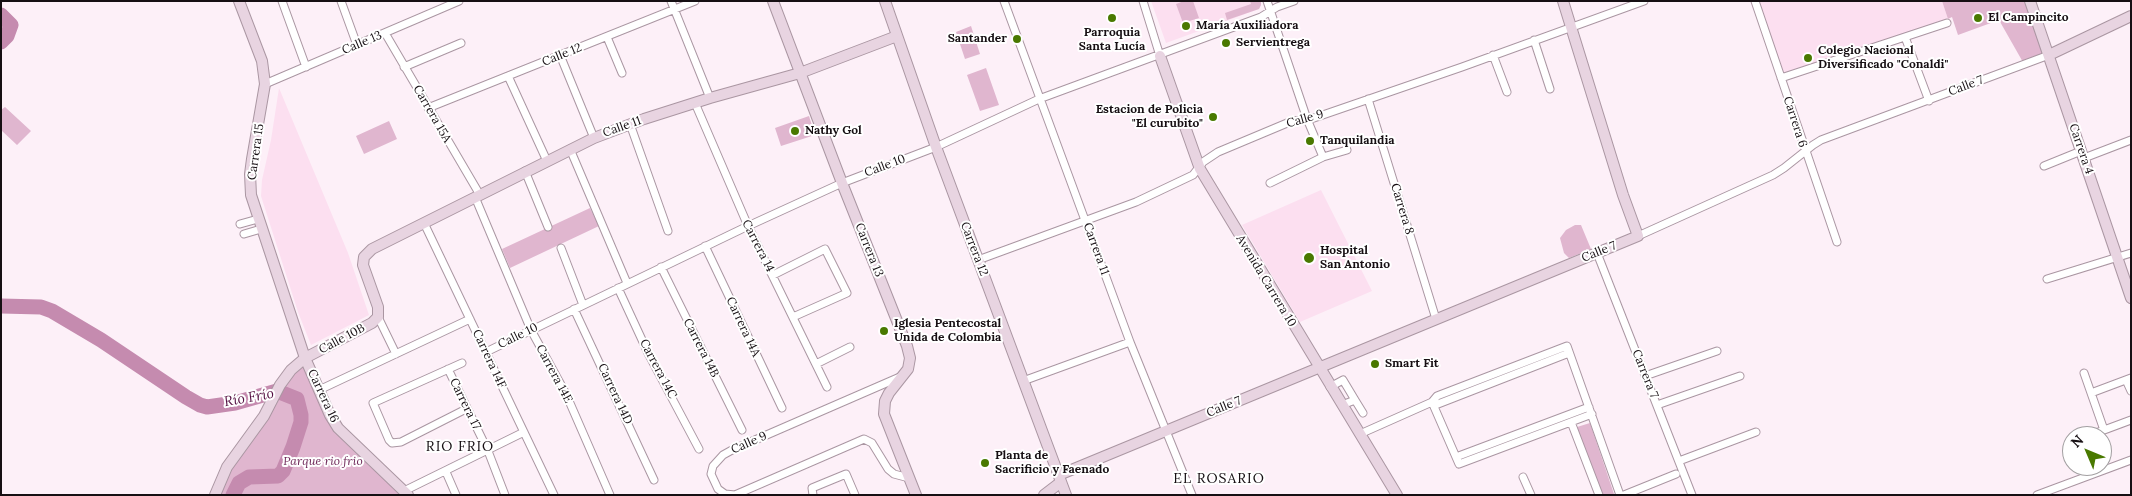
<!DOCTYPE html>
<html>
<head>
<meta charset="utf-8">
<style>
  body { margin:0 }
  #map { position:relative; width:2132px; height:496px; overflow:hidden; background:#fdf0f8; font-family:Lora,serif }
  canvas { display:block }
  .frame { position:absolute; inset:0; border:2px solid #160f13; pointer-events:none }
  .north { position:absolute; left:2062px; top:426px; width:50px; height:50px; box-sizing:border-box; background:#fff; border:1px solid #a29fa1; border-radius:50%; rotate:315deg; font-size:14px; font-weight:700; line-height:20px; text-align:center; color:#160f13 }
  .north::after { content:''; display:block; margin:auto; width:18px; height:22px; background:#497900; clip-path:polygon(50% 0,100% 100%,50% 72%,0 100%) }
</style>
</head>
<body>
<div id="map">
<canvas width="2132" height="496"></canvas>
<div class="frame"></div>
<div class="north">N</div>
</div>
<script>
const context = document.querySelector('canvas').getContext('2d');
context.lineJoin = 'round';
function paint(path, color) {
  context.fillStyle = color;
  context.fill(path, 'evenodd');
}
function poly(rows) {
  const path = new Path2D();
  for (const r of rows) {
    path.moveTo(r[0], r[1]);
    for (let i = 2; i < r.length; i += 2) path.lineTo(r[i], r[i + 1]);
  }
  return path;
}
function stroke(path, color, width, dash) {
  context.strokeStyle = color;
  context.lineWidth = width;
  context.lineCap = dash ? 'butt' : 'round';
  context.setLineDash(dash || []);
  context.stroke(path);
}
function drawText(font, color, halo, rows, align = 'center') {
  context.font = font + ' Lora,serif';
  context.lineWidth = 4;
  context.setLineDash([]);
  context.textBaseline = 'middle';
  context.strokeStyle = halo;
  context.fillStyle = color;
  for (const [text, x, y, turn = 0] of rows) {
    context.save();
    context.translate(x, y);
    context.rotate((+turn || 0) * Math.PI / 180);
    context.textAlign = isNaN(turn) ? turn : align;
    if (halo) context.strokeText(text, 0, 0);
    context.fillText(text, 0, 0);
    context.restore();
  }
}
paint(poly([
  [1151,1,1261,1,1261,5,1259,9,1166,43],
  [1755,1,1942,1,1948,19,1947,23,1781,78],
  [279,88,348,253,369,315,311,345,298,312,261,196,262,180,271,140],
  [1321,190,1372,291,1300,322,1242,225]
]), '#fcdff0');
paint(poly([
  [1184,1,1193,1,1199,18,1183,23,1176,4],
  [1250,1,1261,1,1261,5,1259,9,1227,20,1225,13,1251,4],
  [1942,1,2030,1,2049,55,2024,64,1999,20,1958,35,1952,17,1948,19],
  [971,26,980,54,965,59,956,32],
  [986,68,999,105,980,111,967,75],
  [5,107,31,131,17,145,1,130,1,110],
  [809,116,815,135,781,146,775,128],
  [389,121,397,139,364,154,356,136],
  [590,208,599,226,510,268,502,249],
  [1575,225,1581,225,1591,249,1569,258,1564,253,1560,238,1566,230],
  [305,358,330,415,408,495,215,495,222,475],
  [1590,423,1614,494,1613,495,1603,495,1577,427]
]), '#e0b6cf');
stroke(poly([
  [1,15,11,25,7,36,1,42],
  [1,306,41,307,52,311,101,340,186,397,200,405,207,407,235,403,277,391,297,399,301,415,301,422,293,447,283,471,278,476,249,477,239,483,233,495]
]), '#c58baf', 15);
const street = poly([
  [282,1,306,67],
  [341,1,357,45],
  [671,1,710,98],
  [1004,1,1130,342,1192,495],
  [1143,1,1160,56],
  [1267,1,1307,119,1323,157],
  [1755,1,1837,242],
  [385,33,480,195],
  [607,37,622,73],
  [1905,37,1929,101],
  [1534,40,1550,89],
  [560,55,594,138],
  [1493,55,1507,92],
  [404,67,461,43],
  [508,76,547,161],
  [1781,78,1947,23],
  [265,84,459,1],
  [1368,99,1436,319],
  [695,103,748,226,827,387],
  [428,108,695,1],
  [630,124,668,231],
  [570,149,627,283],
  [2084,158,2131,140],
  [2044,166,2081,151],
  [525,171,548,227],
  [1270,183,1323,157,1347,150],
  [475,197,531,330,566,394,610,495],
  [424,223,554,495],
  [240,224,258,219],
  [244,234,261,229],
  [1638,236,1773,175,1784,168,1813,145,1821,140,2049,55],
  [705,246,782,408],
  [561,248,583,305],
  [1597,253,1692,495],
  [978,260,1136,202,1193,175,1203,162,1218,152,1292,121,1314,118,1462,67,1644,1],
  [661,267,742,430],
  [773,275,825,249,847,293,793,317],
  [2047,279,2131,253],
  [618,288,649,355,699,449],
  [574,309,654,480],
  [378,317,396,354],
  [486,352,748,226,842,183,936,147,1039,99,1261,17,1277,7,1294,1],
  [462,363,373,403,389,440,392,443,401,442,466,409],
  [816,364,850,347],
  [448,369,488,451,505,495],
  [2084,373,2104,430],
  [1645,376,1717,351],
  [900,377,732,450,723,455,713,466,711,474,718,489,725,494,735,495,864,439,872,443,888,469,894,474,909,478],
  [2126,380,2131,391],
  [1023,381,1130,342],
  [1330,387,1343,380,1355,400,1342,405],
  [319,390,470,319],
  [2091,393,2131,378],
  [1355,400,1363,413],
  [1432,402,1459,464,1592,414],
  [1432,402,1438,404,1569,353],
  [1657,405,1740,376],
  [1571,422,1599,495],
  [1360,434,1432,402,1437,396,1567,346,1620,495],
  [2088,436,2131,420],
  [1456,457,1589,407],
  [1679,461,1756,432],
  [446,472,456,495],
  [1523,477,1531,495],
  [404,491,524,432],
  [813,495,812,488,846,474,855,495],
  [1624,495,1676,474],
  [2037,495,2131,460]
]);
const secondary = poly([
  [239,1,262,61,265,84,252,159,250,174,251,195,305,358,330,415,338,428,408,495],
  [773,1,842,183,907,346,910,358,908,369,889,393,885,401,884,414,916,495],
  [885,1,936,147,1066,495],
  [2030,1,2131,298],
  [2049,55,2131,16],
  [1160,56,1200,169,1397,495],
  [1059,475,1638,236,1623,195,1563,1],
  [215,495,227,467,264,416,280,385,291,370,305,358,372,323,378,317,378,307,363,265,364,257,372,249,594,138,644,119,710,98,800,73,897,36],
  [1044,495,1061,482]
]);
stroke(street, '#aa96a2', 9);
stroke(secondary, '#aa96a2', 12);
stroke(street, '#fff', 7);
stroke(secondary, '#e8d4e1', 10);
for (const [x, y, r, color] of [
  [1112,18,5,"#497900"],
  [1978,18,5,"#497900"],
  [1186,26,5,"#497900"],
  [1017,39,5,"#497900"],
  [1226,43,5,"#497900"],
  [1808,58,5,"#497900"],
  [1213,117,5,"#497900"],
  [795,131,5,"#497900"],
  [1310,141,5,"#497900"],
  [1309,258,6,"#497900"],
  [884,331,5,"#497900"],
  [1375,364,5,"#497900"],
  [985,463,5,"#497900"]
]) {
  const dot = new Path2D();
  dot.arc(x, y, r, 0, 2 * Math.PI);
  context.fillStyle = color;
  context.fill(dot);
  stroke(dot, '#fff', 2);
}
drawText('bold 12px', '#160f13', '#fff', [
  ["El Campincito",1988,18],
  ["María Auxiliadora",1196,26],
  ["Parroquia",1112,33,"center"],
  ["Santa Lucía",1112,47,"center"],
  ["Santander",1007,39,"right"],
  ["Servientrega",1236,43],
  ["Colegio Nacional",1818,51],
  ["Diversificado \"Conaldi\"",1818,65],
  ["Estacion de Policia",1203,110,"right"],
  ["\"El curubito\"",1203,124,"right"],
  ["Nathy Gol",805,131],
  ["Tanquilandia",1320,141],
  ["Hospital",1320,251],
  ["San Antonio",1320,265],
  ["Iglesia Pentecostal",894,324],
  ["Unida de Colombia",894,338],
  ["Smart Fit",1385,364],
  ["Planta de",995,456],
  ["Sacrificio y Faenado",995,470]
], 'left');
drawText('12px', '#160f13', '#fff', [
  ["Calle 13",362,43,-23],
  ["Calle 12",562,55,-22],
  ["Calle 7",1966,86,-21],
  ["Carrera 15A",432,114,60],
  ["Calle 9",1305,119,-16],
  ["Carrera 6",1795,122,72],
  ["Calle 11",622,127,-20],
  ["Carrera 4",2081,149,71],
  ["Carrera 15",256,152,-82],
  ["Calle 10",885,166,-21],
  ["Carrera 8",1402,209,73],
  ["Carrera 14",758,246,63],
  ["Carrera 12",974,249,69],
  ["Carrera 11",1096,249,70],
  ["Carrera 13",869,250,68],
  ["Calle 7",1599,252,-22],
  ["Avenida Carrera 10",1266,281,59],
  ["Carrera 14A",743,327,65],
  ["Calle 10",518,336,-26],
  ["Calle 10B",342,339,-28],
  ["Carrera 14B",701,348,63],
  ["Carrera 14F",489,359,65],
  ["Carrera 14C",658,369,62],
  ["Carrera 14E",554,374,62],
  ["Carrera 7",1645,374,68],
  ["Carrera 14D",615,394,65],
  ["Carrera 16",323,396,65],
  ["Carrera 17",465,404,64],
  ["Calle 7",1224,407,-22],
  ["Calle 9",749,443,-24]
]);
drawText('italic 12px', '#702a5a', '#fff', [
  ["Parque rio frio",323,462]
]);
drawText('italic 14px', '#540f41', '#fff', [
  ["Río Frío",249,398,-10]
]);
context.letterSpacing = '1px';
drawText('14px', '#160f13', '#fff', [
  ["RIO FRIO",460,447],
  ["EL ROSARIO",1219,479]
]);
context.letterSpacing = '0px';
</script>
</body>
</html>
